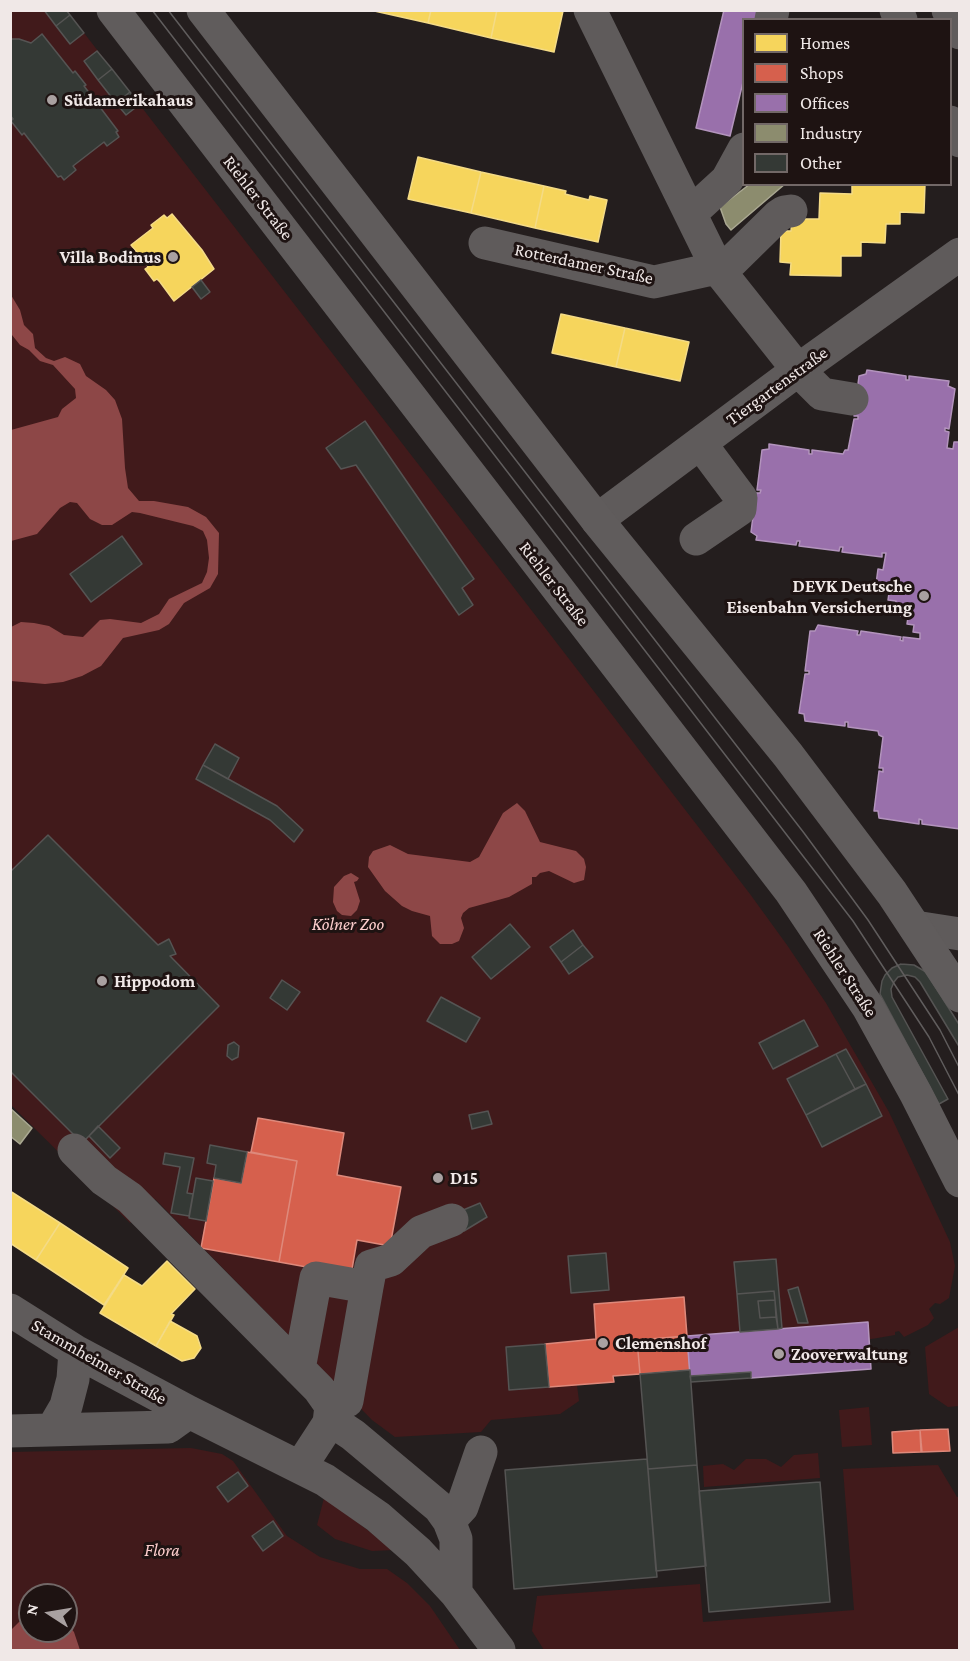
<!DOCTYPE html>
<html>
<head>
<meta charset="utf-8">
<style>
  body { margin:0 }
  #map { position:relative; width:970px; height:1661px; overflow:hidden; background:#241e1e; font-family:"Crimson Pro",serif }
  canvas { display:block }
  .frame { position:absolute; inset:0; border:12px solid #f0e8e7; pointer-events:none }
  .legend { position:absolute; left:742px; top:18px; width:210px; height:168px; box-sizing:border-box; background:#1e1312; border:2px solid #726867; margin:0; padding:8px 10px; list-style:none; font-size:18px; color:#f0e8e7 }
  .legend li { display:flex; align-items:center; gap:12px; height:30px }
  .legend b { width:30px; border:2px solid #726867 }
  .north { position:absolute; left:18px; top:1583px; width:60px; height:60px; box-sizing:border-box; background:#1e1312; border:2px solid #726867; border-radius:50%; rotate:282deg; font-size:16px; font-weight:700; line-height:24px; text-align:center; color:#f0e8e7 }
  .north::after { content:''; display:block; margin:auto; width:21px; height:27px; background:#a9a1a1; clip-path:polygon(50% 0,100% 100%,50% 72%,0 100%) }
</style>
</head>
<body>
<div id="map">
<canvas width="970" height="1661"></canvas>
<div class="frame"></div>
<ul class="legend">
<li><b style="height:16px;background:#f6d55c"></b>Homes</li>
<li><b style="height:16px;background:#d6604d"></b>Shops</li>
<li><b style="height:16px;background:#9970ab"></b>Offices</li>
<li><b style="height:16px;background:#8c8c6e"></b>Industry</li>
<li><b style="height:16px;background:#343935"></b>Other</li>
</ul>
<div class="north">N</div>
</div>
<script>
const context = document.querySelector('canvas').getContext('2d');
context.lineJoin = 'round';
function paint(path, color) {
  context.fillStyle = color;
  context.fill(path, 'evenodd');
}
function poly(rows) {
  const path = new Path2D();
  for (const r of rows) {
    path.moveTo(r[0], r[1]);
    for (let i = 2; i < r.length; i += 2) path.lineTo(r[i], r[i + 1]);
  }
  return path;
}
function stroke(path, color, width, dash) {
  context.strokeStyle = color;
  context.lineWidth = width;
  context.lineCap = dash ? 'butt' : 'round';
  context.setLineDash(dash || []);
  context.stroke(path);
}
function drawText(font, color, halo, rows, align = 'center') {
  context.font = font + ' "Crimson Pro",serif';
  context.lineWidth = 6;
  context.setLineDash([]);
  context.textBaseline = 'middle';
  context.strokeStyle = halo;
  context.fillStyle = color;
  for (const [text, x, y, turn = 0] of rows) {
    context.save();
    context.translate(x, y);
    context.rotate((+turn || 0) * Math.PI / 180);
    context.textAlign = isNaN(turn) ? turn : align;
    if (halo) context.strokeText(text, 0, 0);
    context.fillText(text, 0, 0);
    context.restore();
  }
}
paint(poly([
  [11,11,67,11,546,629,750,894,787,945,826,1003,889,1112,950,1242,955,1266,949,1298,940,1304,935,1303,929,1309,934,1318,928,1325,904,1337,899,1331,895,1332,895,1335,690,1370,614,1376,614,1382,577,1385,579,1401,560,1414,491,1420,481,1432,395,1437,372,1420,155,1199,130,1223,11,1105],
  [959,1327,959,1406,948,1407,929,1394,925,1347],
  [869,1407,872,1445,842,1447,839,1410],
  [191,1448,222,1454,233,1461,287,1536,320,1557,360,1569,387,1569,407,1583,430,1606,460,1650,11,1650,11,1452],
  [30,1595,66,1595,66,1631,30,1631],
  [818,1453,820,1478,704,1487,703,1466,723,1464,734,1470,746,1459,766,1459,781,1467,794,1455],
  [938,1465,957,1497,959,1497,959,1650,544,1650,532,1631,537,1596,700,1584,703,1622,854,1610,843,1469],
  [324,1498,353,1519,394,1550,372,1551,335,1539,317,1525]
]), '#411a1b');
paint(poly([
  [11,295,20,310,24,325,33,334,35,348,46,358,54,361,65,357,80,364,86,376,106,390,115,400,122,419,125,468,128,488,139,501,154,501,188,507,206,517,219,533,218,574,210,588,184,603,169,624,159,630,123,638,101,666,82,676,63,682,45,684,11,681,11,627,21,622,34,623,49,626,64,635,83,637,100,620,110,619,141,623,159,614,169,599,202,583,207,572,209,558,207,540,203,531,193,526,140,513,132,512,112,525,102,525,90,519,77,503,70,502,60,508,37,534,11,541,11,430,58,417,62,409,76,398,75,389,53,365,40,361,29,350,20,345,12,335,11,331],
  [517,803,525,811,540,842,576,851,584,859,586,867,584,880,574,883,549,871,540,873,536,877,532,877,532,884,509,897,469,908,463,913,461,918,464,928,459,941,452,944,440,944,432,936,430,916,412,911,402,906,385,891,368,867,369,857,373,851,390,845,408,854,470,862,479,857,503,813],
  [351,873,359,878,357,881,354,882,360,901,357,910,351,916,342,915,337,911,333,902,334,887,344,876],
  [30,1617,30,1631,66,1631,67,1624,74,1632,80,1650,11,1650,11,1630,19,1622]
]), '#8d4747');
const homes = poly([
  [370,10,431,10,428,23,370,10],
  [431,10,497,10,491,38,428,23,431,10],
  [497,10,563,11,554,52,491,38,497,10],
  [418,157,481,172,471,213,408,199,418,157],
  [481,172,544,186,535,228,471,213,481,172],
  [852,184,925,184,924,213,900,212,900,224,886,224,885,243,861,242,861,256,841,256,841,276,790,275,791,263,780,262,781,231,791,231,792,219,819,219,820,193,852,194,852,184],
  [544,186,566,191,565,194,589,200,590,196,607,200,598,242,535,228,544,186],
  [172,214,202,250,214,269,174,301,160,282,157,279,154,281,145,269,148,267,146,263,131,245,153,228,151,225,164,215,167,218,172,214],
  [561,314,625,328,616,367,552,353,561,314],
  [625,328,689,342,680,381,616,367,625,328],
  [10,1191,60,1223,36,1260,10,1243,10,1191],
  [60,1223,128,1268,104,1305,36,1260,60,1223],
  [167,1261,195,1289,171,1314,174,1315,156,1346,100,1313,124,1275,142,1286,167,1261],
  [170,1321,197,1336,201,1348,194,1358,182,1361,156,1346,170,1321]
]);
paint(homes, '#f6d55c');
stroke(homes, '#f4db86', 1.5);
const shops = poly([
  [258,1118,344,1133,337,1175,401,1187,390,1246,357,1240,351,1275,279,1262,297,1161,251,1152,258,1118],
  [247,1152,297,1161,279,1262,201,1248,214,1178,241,1183,247,1152],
  [684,1297,687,1336,637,1340,640,1374,613,1376,614,1382,549,1387,545,1344,596,1339,594,1304,684,1297],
  [687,1336,690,1370,640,1374,637,1340,687,1336],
  [948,1429,950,1451,922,1452,920,1430,948,1429],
  [920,1430,921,1452,893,1453,892,1432,920,1430]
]);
paint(shops, '#d6604d');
stroke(shops, '#de897b', 1.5);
const offices = poly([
  [724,10,759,10,757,20,744,20,744,78,730,136,696,128,724,10],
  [867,370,906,376,906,380,909,380,909,376,949,381,948,386,955,389,949,429,945,428,945,431,949,432,947,448,953,449,954,442,960,442,960,829,922,824,922,820,919,819,919,824,879,818,878,811,874,811,879,771,883,772,883,768,879,768,883,737,879,735,878,731,848,727,848,722,845,722,845,726,805,721,804,714,799,713,805,674,809,674,809,671,805,671,810,631,815,631,818,625,858,631,857,635,860,635,861,631,901,637,900,640,903,641,903,637,920,639,920,633,913,632,914,625,907,624,908,617,901,616,902,609,895,608,896,601,888,600,889,593,882,592,883,585,876,584,878,569,883,570,886,553,882,553,882,557,842,552,843,547,840,547,839,551,799,546,800,541,797,541,796,545,756,540,757,536,751,532,756,493,760,493,761,490,757,490,762,450,769,449,769,444,809,450,809,454,812,454,812,450,843,454,845,450,848,450,854,419,858,419,858,416,854,416,859,376,866,374,867,370],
  [868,1322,871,1369,751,1378,751,1372,690,1376,687,1336,868,1322]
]);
paint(offices, '#9970ab');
stroke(offices, '#b394bd', 1.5);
const industry = poly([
  [750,184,785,184,731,230,726,224,720,207,750,184],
  [10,1108,32,1128,20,1144,10,1136,10,1108]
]);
paint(industry, '#8c8c6e');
stroke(industry, '#aaa892', 1.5);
const building = poly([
  [44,10,66,10,70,15,56,26,44,10],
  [70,15,84,33,70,44,56,26,70,15],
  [42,34,73,73,75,71,86,85,84,86,118,131,116,132,119,137,107,146,104,142,73,166,76,170,64,180,61,176,58,177,24,133,22,135,11,121,13,119,10,115,10,39,19,39,31,43,42,34],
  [97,51,112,69,98,80,84,61,97,51],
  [112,69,130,92,116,103,98,80,112,69],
  [130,92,139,105,126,115,116,103,130,92],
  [201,280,210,292,201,299,192,287,201,280],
  [365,421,474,579,462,588,473,605,459,615,356,465,341,469,326,448,365,421],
  [122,536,142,564,91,602,70,574,122,536],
  [215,744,239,758,228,779,203,765,215,744],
  [203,765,277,806,303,830,294,842,270,820,196,779,203,765],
  [48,835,158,945,169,939,176,954,170,956,219,1006,82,1143,10,1071,10,872,48,835],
  [510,924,530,947,491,979,472,957,510,924],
  [573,930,583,945,561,962,550,947,573,930],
  [583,945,593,957,569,974,561,962,583,945],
  [901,964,914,965,926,972,960,1026,960,1048,920,982,915,977,907,975,898,977,894,982,891,989,892,997,948,1099,939,1104,880,994,882,981,885,975,892,968,901,964],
  [282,980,300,992,287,1010,270,998,282,980],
  [441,997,480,1018,466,1042,427,1021,441,997],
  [804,1020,818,1046,773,1069,759,1043,804,1020],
  [234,1042,239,1046,238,1057,232,1060,227,1056,228,1045,234,1042],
  [846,1049,866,1084,855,1089,836,1054,846,1049],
  [836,1054,855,1089,806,1115,787,1079,836,1054],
  [866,1084,882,1116,822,1147,806,1115,866,1084],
  [488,1111,492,1124,472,1129,469,1115,488,1111],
  [98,1126,120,1148,110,1158,89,1136,98,1126],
  [210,1145,247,1152,241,1183,214,1178,216,1165,207,1163,210,1145],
  [165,1153,194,1158,187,1193,193,1194,189,1216,171,1213,180,1167,163,1164,165,1153],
  [196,1178,213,1181,206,1221,189,1218,196,1178],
  [480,1203,487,1217,464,1231,456,1213,480,1203],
  [606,1253,609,1290,571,1293,568,1256,606,1253],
  [776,1259,782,1328,778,1329,774,1291,737,1294,734,1262,776,1259],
  [798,1287,808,1323,798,1323,788,1290,798,1287],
  [774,1291,775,1300,758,1301,760,1318,776,1317,778,1329,740,1332,737,1294,774,1291],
  [775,1300,776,1317,760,1318,758,1301,775,1300],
  [545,1344,549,1387,509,1390,506,1347,545,1344],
  [690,1370,697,1465,648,1469,640,1374,690,1370],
  [751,1372,751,1378,691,1382,690,1376,751,1372],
  [647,1459,657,1577,514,1589,505,1470,647,1459],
  [697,1465,706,1566,656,1571,648,1469,697,1465],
  [238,1472,248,1486,228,1502,217,1487,238,1472],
  [820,1482,830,1602,709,1612,699,1491,820,1482],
  [273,1521,283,1536,263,1551,252,1536,273,1521]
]);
paint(building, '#343935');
stroke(building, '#555453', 1.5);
stroke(poly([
  [590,10,717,268,798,370,822,394,852,399],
  [771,20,773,10],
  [691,213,727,180,744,149],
  [485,243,654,282,717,268],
  [721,272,778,216,784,212,791,211],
  [597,520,798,370,960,254],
  [696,539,740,509,741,498,700,443],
  [915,927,960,934],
  [74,1150,104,1180,130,1198,319,1389,331,1406,329,1423,301,1466],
  [10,1310,75,1351,189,1412,325,1480,378,1517,418,1552,456,1593,499,1650],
  [299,1369,316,1278,367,1287,371,1266,391,1260,421,1232,452,1220],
  [331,1406,347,1401,367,1287],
  [329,1423,341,1427,353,1435,439,1507,449,1521,456,1539,456,1593],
  [52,1430,66,1406,73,1379,75,1351],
  [10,1431,168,1427,189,1412],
  [449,1521,462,1507,481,1452]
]), '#5f5b5b', 33);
stroke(poly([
  [113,10,791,892,868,1007,916,1094,960,1181],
  [203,10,597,520,788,755,892,893,960,996],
  [896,10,901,20],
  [948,10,960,33],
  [950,122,960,141]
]), '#605c5c', 33);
stroke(poly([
  [152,10,853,921,929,1037,960,1097],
  [168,10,804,833,868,920,940,1030,960,1069]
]), '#605d5d', 1.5);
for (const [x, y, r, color] of [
  [52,100,6,"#a9a1a1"],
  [173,257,6,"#a9a1a1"],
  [924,596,6,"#a9a1a1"],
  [102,981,6,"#a9a1a1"],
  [438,1178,6,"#a9a1a1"],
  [603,1343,6,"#a9a1a1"],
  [779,1354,6,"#a9a1a1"]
]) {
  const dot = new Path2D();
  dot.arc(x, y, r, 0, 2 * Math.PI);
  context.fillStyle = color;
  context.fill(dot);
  stroke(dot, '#1e1312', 2);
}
drawText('bold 18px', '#f0e8e7', '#1e1312', [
  ["Südamerikahaus",64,100],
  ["Villa Bodinus",161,257,"right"],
  ["DEVK Deutsche",912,586,"right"],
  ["Eisenbahn Versicherung",912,607,"right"],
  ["Hippodom",114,981],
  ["D15",450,1178],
  ["Clemenshof",615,1343],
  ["Zooverwaltung",791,1354]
], 'left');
drawText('18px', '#f0e8e7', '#1e1312', [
  ["Riehler Straße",258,198,52],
  ["Rotterdamer Straße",584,264,12],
  ["Tiergartenstraße",777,386,-36],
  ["Riehler Straße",554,584,52],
  ["Riehler Straße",845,973,57],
  ["Stammheimer Straße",99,1362,30]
]);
drawText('italic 18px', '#fdcecd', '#1e1312', [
  ["Kölner Zoo",348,924],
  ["Flora",162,1550]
]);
</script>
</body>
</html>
